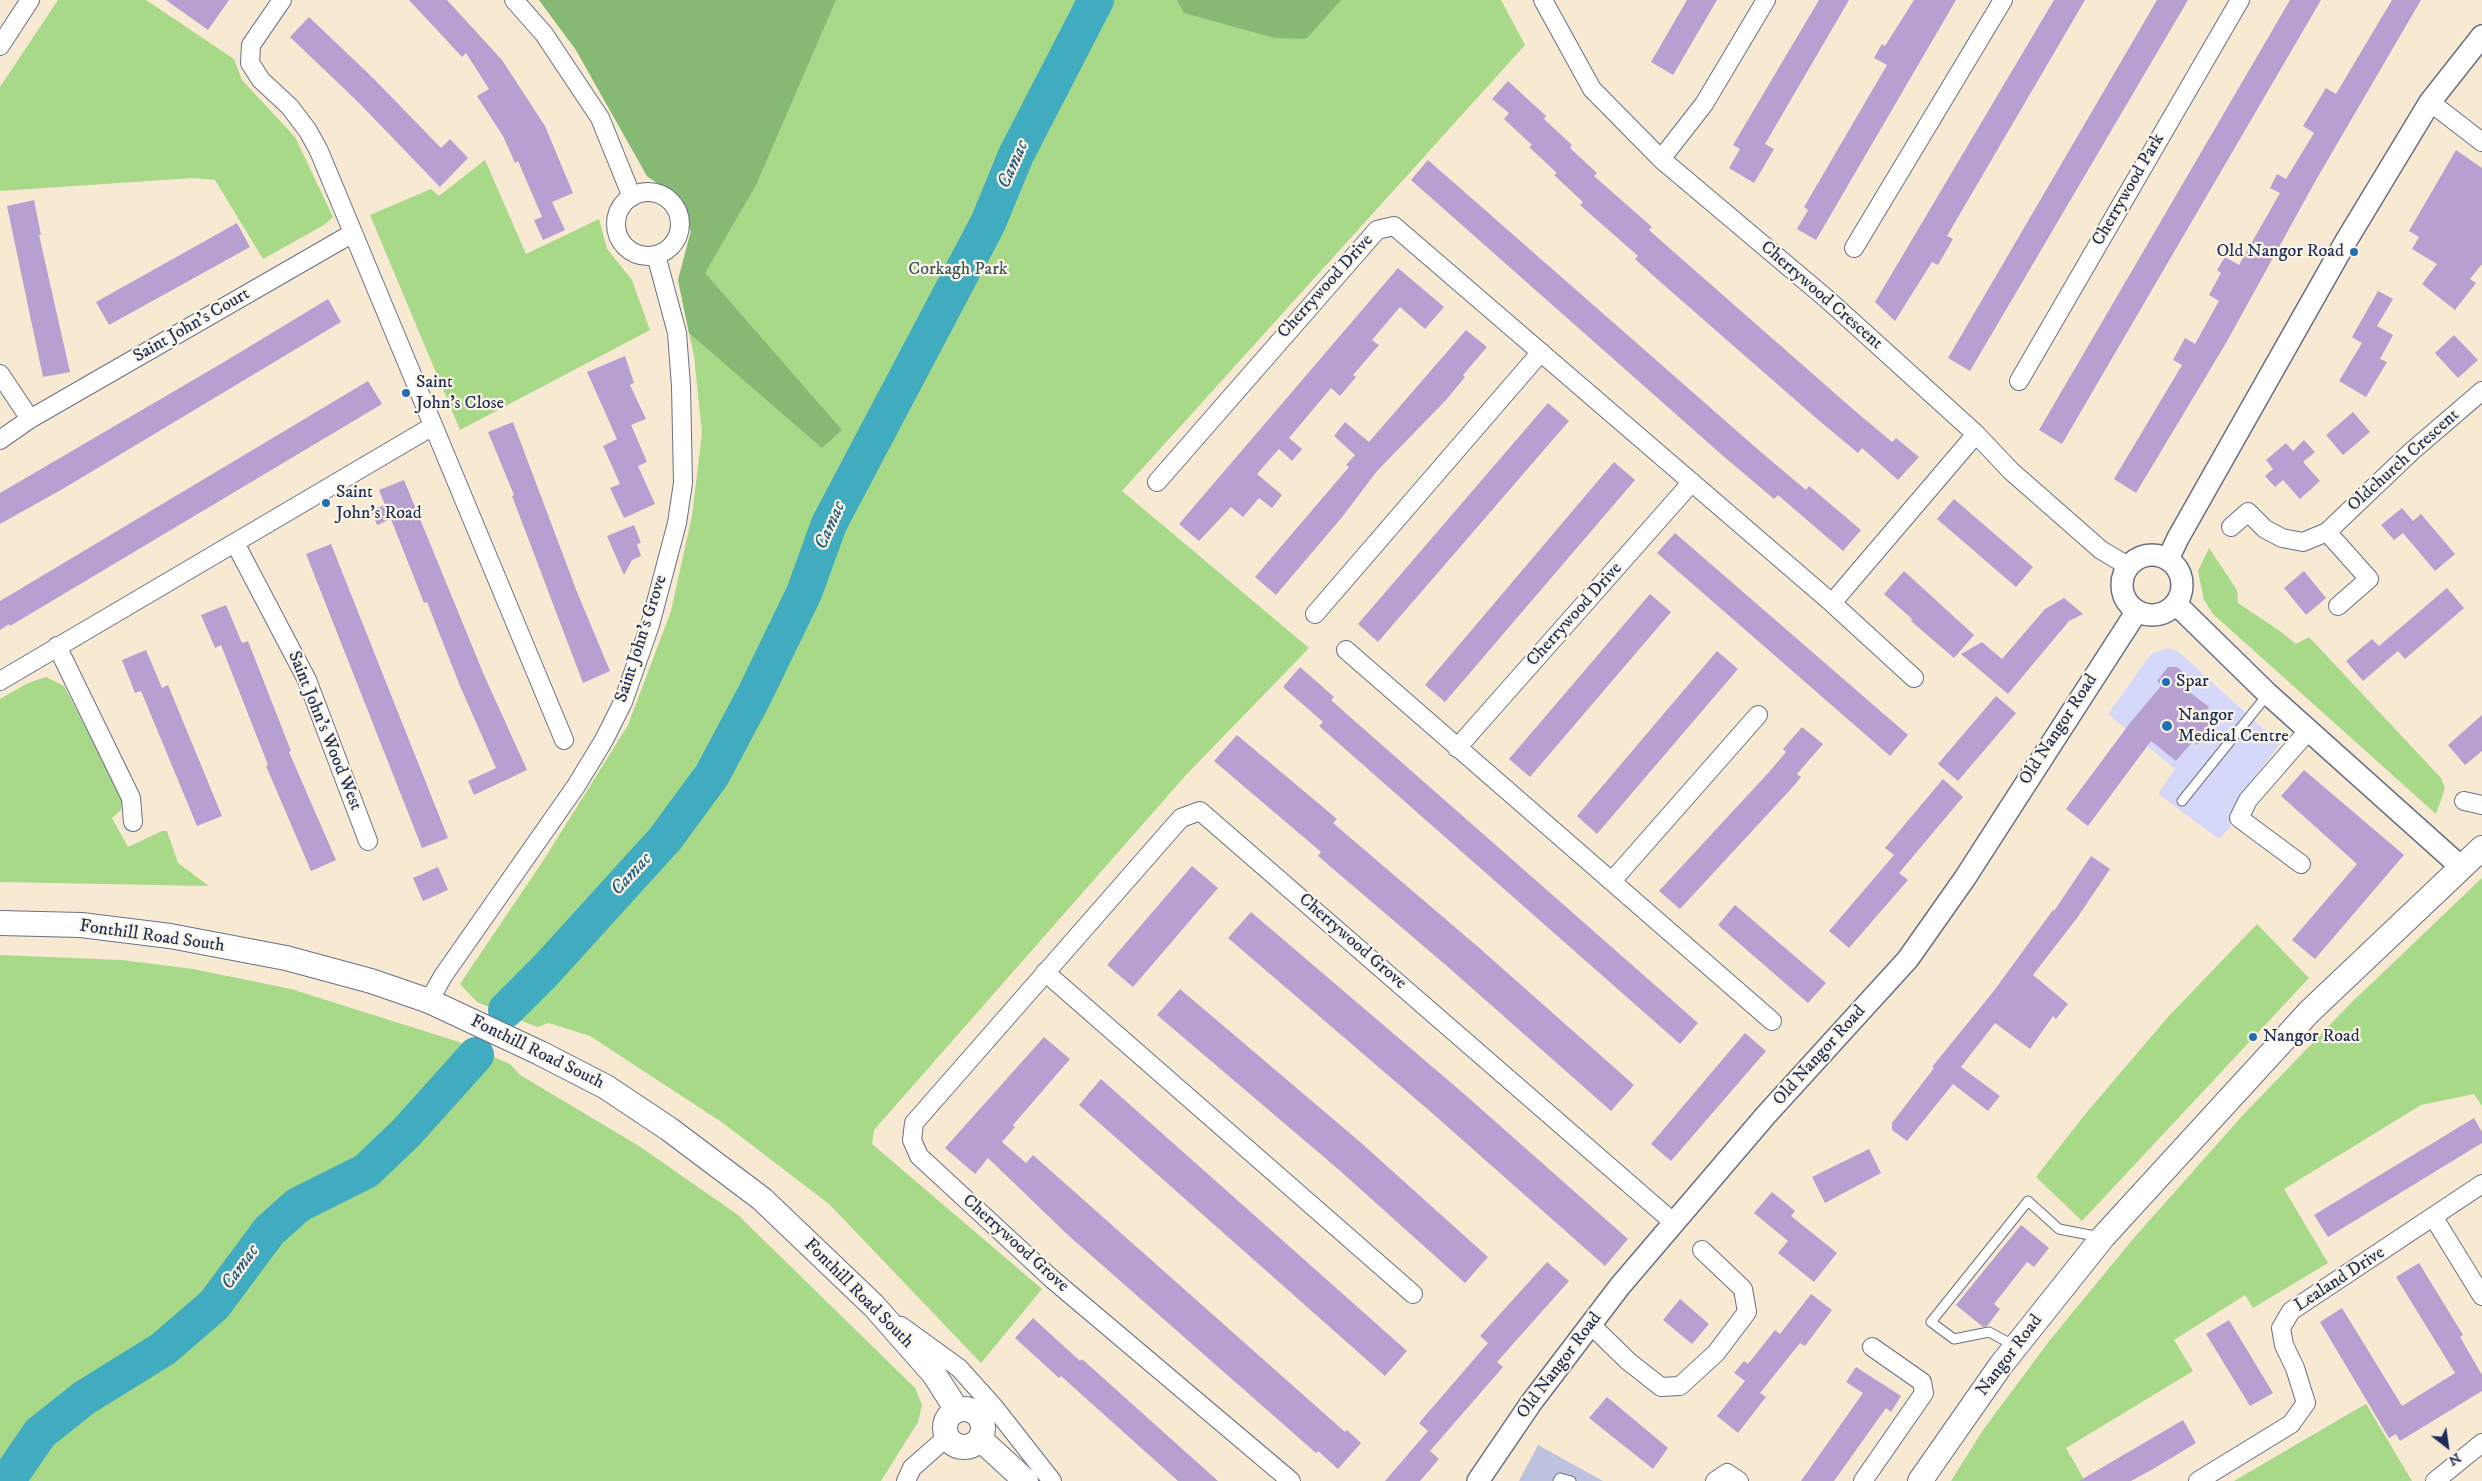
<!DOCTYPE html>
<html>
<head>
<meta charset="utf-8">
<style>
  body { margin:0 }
  #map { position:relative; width:2482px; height:1481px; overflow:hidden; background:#f8e9d2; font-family:"IM FELL DW Pica",serif }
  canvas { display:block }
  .north { position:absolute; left:2422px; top:1421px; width:50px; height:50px; -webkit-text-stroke:4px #fcf5e5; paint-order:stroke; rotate:150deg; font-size:14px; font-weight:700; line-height:20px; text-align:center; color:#1b2f5e }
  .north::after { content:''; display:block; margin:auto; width:18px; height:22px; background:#1b2f5e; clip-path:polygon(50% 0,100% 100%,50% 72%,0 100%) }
</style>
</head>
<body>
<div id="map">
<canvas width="2482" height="1481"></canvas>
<div class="north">N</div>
</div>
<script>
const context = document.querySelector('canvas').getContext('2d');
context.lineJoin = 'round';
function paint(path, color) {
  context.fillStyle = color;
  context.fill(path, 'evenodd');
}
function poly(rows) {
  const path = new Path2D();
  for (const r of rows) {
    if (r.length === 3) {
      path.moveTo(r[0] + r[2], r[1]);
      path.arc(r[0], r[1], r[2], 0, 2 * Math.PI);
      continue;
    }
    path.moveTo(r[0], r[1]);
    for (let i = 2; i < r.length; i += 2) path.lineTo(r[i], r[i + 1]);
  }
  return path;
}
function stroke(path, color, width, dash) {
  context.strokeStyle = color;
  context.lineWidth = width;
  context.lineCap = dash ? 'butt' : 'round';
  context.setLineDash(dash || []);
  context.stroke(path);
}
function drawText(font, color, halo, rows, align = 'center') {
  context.font = font + ' "IM FELL DW Pica",serif';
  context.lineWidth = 4.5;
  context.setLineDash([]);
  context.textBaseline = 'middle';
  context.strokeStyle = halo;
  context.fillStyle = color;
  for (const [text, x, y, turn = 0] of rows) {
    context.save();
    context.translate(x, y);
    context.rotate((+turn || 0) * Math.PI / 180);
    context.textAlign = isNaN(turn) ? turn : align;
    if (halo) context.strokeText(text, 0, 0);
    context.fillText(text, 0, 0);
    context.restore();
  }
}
paint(poly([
  [2168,648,2179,652,2280,744,2236,801,2230,828,2219,839,2158,794,2175,769,2108,714,2151,654]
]), '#d5d8f9');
paint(poly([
  [1538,1445,1603,1481,1519,1481]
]), '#bdc3de');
paint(poly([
  [58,0,146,0,234,59,242,80,295,137,333,217,324,225,263,259,215,180,193,178,0,191,0,87],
  [539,0,1501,0,1525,45,1122,491,1309,648,1186,775,874,1130,872,1144,1042,1289,981,1363,829,1204,723,1123,590,1036,549,1023,537,1027,477,1002,460,984,545,858,628,725,671,611,692,516,702,433,694,356,678,280,691,231,667,190,647,176,576,50],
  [485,160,526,254,599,219,607,249,632,280,650,330,460,430,370,215,431,189,439,196],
  [2209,548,2237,590,2238,603,2280,631,2296,644,2309,637,2441,778,2445,788,2436,814,2213,614,2204,600,2198,571],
  [46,677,64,686,123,798,121,810,112,818,128,847,162,831,167,831,178,863,209,886,0,882,0,699,28,683],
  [2482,878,2482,1106,2474,1094,2421,1105,2284,1189,2328,1263,2253,1308,2245,1295,2174,1340,2193,1371,2066,1448,2085,1481,1951,1481,1983,1430,2050,1340,2133,1239,2243,1115,2352,1002],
  [2257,924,2309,978,2082,1221,2036,1177,2087,1112,2168,1017],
  [0,955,122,960,193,969,291,989,459,1042,510,1064,520,1075,639,1146,738,1215,915,1388,922,1405,918,1422,881,1481,0,1481],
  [2366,1404,2412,1481,2234,1481,2345,1416]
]), '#a7d988');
paint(poly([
  [539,0,836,0,756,185,705,273,842,430,822,448,689,333,678,280,691,231,667,190,647,176,576,50],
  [1177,0,1341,0,1306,39,1275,38,1184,13]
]), '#85b974');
stroke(poly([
  [506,1010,546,970,665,839,712,775,754,696,804,593,829,524,988,223,1016,155,1096,0],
  [7,1481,40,1433,84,1398,163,1349,214,1305,269,1231,298,1205,366,1171,406,1133,476,1055]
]), '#41abc0', 36);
paint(poly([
  [166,0,229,0,208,30],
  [409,0,447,0,502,60,545,126,573,193,552,202,565,230,543,240,534,220,542,217,518,161,515,163,503,136,477,96,489,89,466,53,462,57],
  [1687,0,1717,0,1673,75,1651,62],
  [1819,0,1849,0,1765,144,1774,149,1754,183,1729,168,1740,149,1733,145],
  [1914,0,1956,0,1816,240,1797,229,1808,210,1804,207,1887,65,1874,58,1882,44,1885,46],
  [2054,0,2085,0,1947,236,1953,239,1938,265,1932,262,1895,321,1875,302],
  [2157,0,2188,0,1970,371,1948,358],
  [2290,0,2321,0,2062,444,2039,430],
  [2392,0,2421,0,2316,180,2226,343,2136,493,2114,479,2182,365,2173,360,2185,338,2195,344,2219,301,2209,295,2221,273,2217,270,2225,257,2239,265,2280,193,2270,188,2277,174,2286,179,2314,133,2303,126,2326,88,2336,94],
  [309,17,373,78,441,148,450,139,468,158,440,187,358,102,290,37],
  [1508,81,1546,116,1544,119,1572,145,1570,148,1597,173,1594,176,1652,227,1649,230,1667,246,1855,411,1892,442,1896,438,1919,457,1898,480,1862,448,1858,453,1816,418,1657,279,1635,259,1638,256,1580,205,1583,202,1554,175,1557,173,1529,147,1532,145,1504,119,1509,113,1492,99],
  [2456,150,2482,168,2482,264,2470,279,2476,283,2455,310,2422,284,2437,264,2412,249,2419,237,2409,231],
  [1428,160,1762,453,1806,490,1809,486,1861,530,1843,551,1778,495,1774,499,1722,455,1411,180],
  [34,200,41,235,39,235,70,372,43,377,7,206],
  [237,223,250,247,109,325,96,302],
  [1398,268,1444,307,1425,329,1400,307,1372,340,1379,345,1353,375,1356,377,1340,396,1331,388,1289,438,1302,449,1292,461,1279,449,1257,474,1282,495,1272,508,1259,498,1243,517,1231,507,1199,541,1179,524],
  [2378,291,2393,299,2377,326,2393,335,2380,359,2387,362,2366,397,2339,381,2362,343,2352,337],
  [328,299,341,322,66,487,0,524,0,493,224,362],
  [1466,330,1487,347,1463,375,1465,377,1446,400,1377,471,1343,516,1276,595,1255,577,1349,467,1346,465,1355,455,1334,436,1345,422,1369,442],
  [2454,335,2478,360,2458,378,2435,353],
  [625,356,634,383,630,385,646,419,631,425,647,462,638,466,655,504,624,518,610,488,620,484,603,446,617,439,587,372],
  [368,381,382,404,10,626,9,624,0,630,0,601],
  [1548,403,1569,421,1378,642,1358,624],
  [2353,412,2370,432,2343,455,2326,435],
  [513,422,577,592,610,671,583,683,512,496,514,495,488,432],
  [2304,440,2315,452,2303,462,2320,481,2300,499,2283,480,2275,487,2265,476,2273,469,2266,460,2286,443,2293,451],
  [1614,462,1635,480,1445,702,1425,685],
  [404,480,484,675,527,770,474,795,468,781,496,768,460,686,427,602,424,603,391,519,377,525,371,510,385,505,379,490],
  [1954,499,2033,567,2016,587,1937,519],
  [2402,508,2413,521,2421,514,2455,554,2435,571,2403,533,2394,540,2381,525],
  [634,525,641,543,637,544,641,556,632,560,624,575,607,536],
  [1675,533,1908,735,1890,756,1657,553],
  [331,544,448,838,422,848,306,554],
  [1904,571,1974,635,1954,658,1911,621,1912,619,1884,594],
  [2304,571,2326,598,2306,615,2284,588],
  [2447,588,2464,608,2405,659,2398,651,2363,681,2346,661,2372,639,2379,646],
  [1650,594,1671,612,1530,777,1509,759],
  [2064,598,2083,614,2069,621,2008,694,1961,654,1982,642,2002,659,2045,609],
  [226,605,242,643,248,641,291,751,289,752,336,860,311,871,266,766,268,765,221,645,215,648,201,615],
  [146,650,162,688,168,685,222,816,197,826,141,691,135,693,122,660],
  [1717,651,1738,669,1597,834,1577,816],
  [1300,667,1334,697,1331,700,1349,716,1698,1023,1680,1044,1319,726,1323,722,1283,687],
  [2168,667,2177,667,2194,681,2187,690,2209,707,2201,717,2212,725,2197,745,2193,741,2176,761,2151,741,2088,826,2066,809,2130,723,2162,685,2157,681],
  [1996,696,2016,713,1958,781,1938,764],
  [2482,715,2482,751,2465,765,2448,745],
  [1802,727,1823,744,1797,774,1801,777,1791,789,1680,909,1659,891,1770,771,1786,752,1783,749],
  [1237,735,1337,819,1333,823,1477,946,1634,1085,1611,1111,1448,967,1318,856,1321,852,1214,761],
  [2304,770,2404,855,2315,959,2292,940,2357,864,2281,796],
  [1943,779,1963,797,1899,873,1908,880,1849,948,1829,931,1894,855,1885,848],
  [2091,856,2110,869,2077,918,2033,975,2068,1004,2056,1019,2053,1016,2030,1049,1995,1023,1961,1067,2000,1096,1988,1111,1953,1084,1907,1141,1892,1130,1892,1123,1934,1068,1932,1067,1993,992,2053,910,2054,911],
  [1192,866,1218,888,1133,987,1107,965],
  [438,867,448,890,423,901,413,878],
  [1735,905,1826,983,1808,1003,1718,925],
  [1251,912,1463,1093,1628,1239,1605,1266,1432,1113,1228,938],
  [1180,989,1359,1141,1488,1257,1465,1283,1338,1169,1157,1015],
  [1745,1033,1766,1051,1671,1161,1651,1144],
  [1044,1037,1070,1059,1013,1125,1015,1127,1002,1142,1026,1163,1033,1155,1345,1432,1347,1430,1361,1443,1338,1469,1318,1451,1316,1453,1069,1236,988,1158,975,1174,945,1148],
  [1101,1079,1407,1351,1385,1376,1079,1105],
  [2474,1118,2482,1132,2482,1143,2328,1237,2314,1215],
  [1869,1149,1881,1173,1825,1203,1812,1177],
  [1772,1192,1795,1211,1791,1216,1837,1253,1814,1282,1778,1253,1788,1241,1754,1213],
  [2021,1225,2049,1248,2034,1267,2027,1262,1994,1304,2000,1309,1987,1326,1983,1327,1956,1305],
  [1547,1262,1569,1281,1497,1362,1503,1367,1430,1451,1439,1459,1420,1481,1385,1481,1428,1431,1419,1423,1488,1343,1480,1336],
  [2419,1263,2463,1335,2460,1337,2482,1375,2482,1391,2400,1441,2396,1434,2389,1438,2320,1322,2342,1308,2402,1406,2455,1373,2396,1277],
  [1811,1294,1832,1310,1805,1346,1800,1343,1760,1393,1766,1397,1738,1433,1717,1416,1745,1381,1734,1373,1744,1361,1748,1364,1775,1330,1780,1334],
  [1680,1299,1709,1324,1692,1344,1663,1320],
  [1033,1318,1080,1361,1082,1359,1218,1481,1178,1481,1061,1376,1059,1378,1015,1338],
  [2229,1320,2273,1393,2250,1406,2206,1334],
  [1856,1367,1901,1396,1891,1412,1886,1408,1834,1481,1801,1481,1863,1393,1846,1382],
  [1607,1397,1668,1448,1653,1469,1589,1418],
  [2183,1420,2196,1443,2153,1469,2131,1481,2079,1481]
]), '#b6a0d1');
const service = poly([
  [2182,801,2268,694],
  [2015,1346,1989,1332,1954,1339,1931,1322,2028,1201,2059,1229,2100,1237],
  [1558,1481,1560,1478,1571,1481]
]);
const minor = poly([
  [282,0,251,45,250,63,261,80,290,107,308,131,319,151,564,740],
  [514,0,544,34,600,118,632,197],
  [1543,0,1592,89,1661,159,1827,299,1976,434,2011,471,2101,550,2128,566],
  [0,46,30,0],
  [2430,102,2482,142],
  [1661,159,1704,104,1766,0],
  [648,224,32],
  [1854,248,2003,0],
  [0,374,30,419],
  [2019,381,2240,0],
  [0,440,30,419,353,233],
  [1157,482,1377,230,1394,226,1832,603,1914,678],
  [2231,527,2248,512,2265,529,2282,538,2303,542,2327,532],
  [235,543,307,680,368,841],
  [1832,603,1976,434],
  [2338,606,2369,579,2327,532,2412,451,2482,391],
  [1315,614,1541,352],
  [57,646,131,798,133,822],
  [1346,650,1772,1021],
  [0,681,433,426],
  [1457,748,1692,482],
  [2464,801,2482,805],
  [2301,864,2239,818,2248,800,2308,731],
  [1612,881,1758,715],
  [1045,972,1413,1294],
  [429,1001,443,976,576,786,604,740,623,702,650,625,677,523,683,483,681,386,677,333,656,255],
  [2434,1218,2482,1296],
  [1590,1324,1628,1361,1661,1387,1680,1386,1716,1353,1747,1312,1743,1289,1702,1250],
  [901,1326,959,1368,994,1407,1052,1481],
  [906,1481,912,1468,947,1437],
  [1291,1481,1052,1279,919,1156,912,1140,914,1123,1181,818,1200,811,1673,1222],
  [1715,1481,1727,1473,1739,1481],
  [1863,1481,1924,1393,1922,1382,1872,1347],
  [2198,1481,2291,1424,2306,1403,2295,1368,2284,1345,2281,1328,2291,1311,2482,1184],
  [2435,1481,2482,1443]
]);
const tertiary = poly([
  [2152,585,30],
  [2168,559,2178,538,2346,241,2430,102,2482,36],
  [2176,604,2268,694,2461,867],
  [1478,1481,1531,1403,1620,1286,1766,1115,1908,959,1965,878,2137,611]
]);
const secondary = poly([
  [0,923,81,925,170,936,286,958,371,981,429,1001,540,1053,606,1087,669,1129,762,1199,874,1306,934,1374,957,1410],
  [964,1428,19],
  [980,1439,1026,1481],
  [1920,1481,2001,1365,2103,1237,2309,1012,2482,848]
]);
stroke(service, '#687087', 11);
stroke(minor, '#687087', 20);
stroke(tertiary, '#687087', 24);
stroke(secondary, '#687087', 26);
stroke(service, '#fff', 9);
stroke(minor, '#fff', 18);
stroke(tertiary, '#fff', 21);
stroke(secondary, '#fff', 24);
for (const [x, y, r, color] of [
  [2354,252,5,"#1f6fb2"],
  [406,393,5,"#1f6fb2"],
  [326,503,5,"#1f6fb2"],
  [2166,682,5,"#1f6fb2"],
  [2167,726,6,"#1f6fb2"],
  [2253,1037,5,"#1f6fb2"]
]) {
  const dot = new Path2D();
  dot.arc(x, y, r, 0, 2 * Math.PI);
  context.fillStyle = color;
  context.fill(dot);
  stroke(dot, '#fcf5e5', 2);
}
drawText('18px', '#1b2f5e', '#fcf5e5', [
  ["Cherrywood Park",2129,190,-60],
  ["Cherrywood Drive",1326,287,-48],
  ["Cherrywood Crescent",1821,296,41],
  ["Saint John's Court",192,326,-30],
  ["Oldchurch Crescent",2404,461,-42],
  ["Cherrywood Drive",1575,615,-48],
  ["Saint John's Grove",642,639,-72],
  ["Old Nangor Road",2059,730,-57],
  ["Saint John's Wood West",324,731,68],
  ["Fonthill Road South",152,937,8],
  ["Cherrywood Grove",1352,942,41],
  ["Fonthill Road South",537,1053,26],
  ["Old Nangor Road",1820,1056,-48],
  ["Cherrywood Grove",1015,1244,42],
  ["Lealand Drive",2340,1280,-33],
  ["Fonthill Road South",858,1294,45],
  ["Nangor Road",2010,1356,-53],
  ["Old Nangor Road",1560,1366,-53]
]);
drawText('18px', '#1b2f5e', '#fcf5e5', [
  ["Old Nangor Road",2344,252,"right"],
  ["Saint",416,383],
  ["John's Close",416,404],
  ["Saint",336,493],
  ["John's Road",336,514],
  ["Spar",2176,682],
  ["Nangor",2178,716],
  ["Medical Centre",2178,737],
  ["Nangor Road",2263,1037]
], 'left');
drawText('18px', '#3e5a68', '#fcf5e5', [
  ["Corkagh Park",958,270]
]);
drawText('italic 19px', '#285a80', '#fcf5e5', [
  ["Camac",1014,165,-66],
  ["Camac",831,526,-66],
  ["Camac",632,875,-47],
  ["Camac",241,1268,-54]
]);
</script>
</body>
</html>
